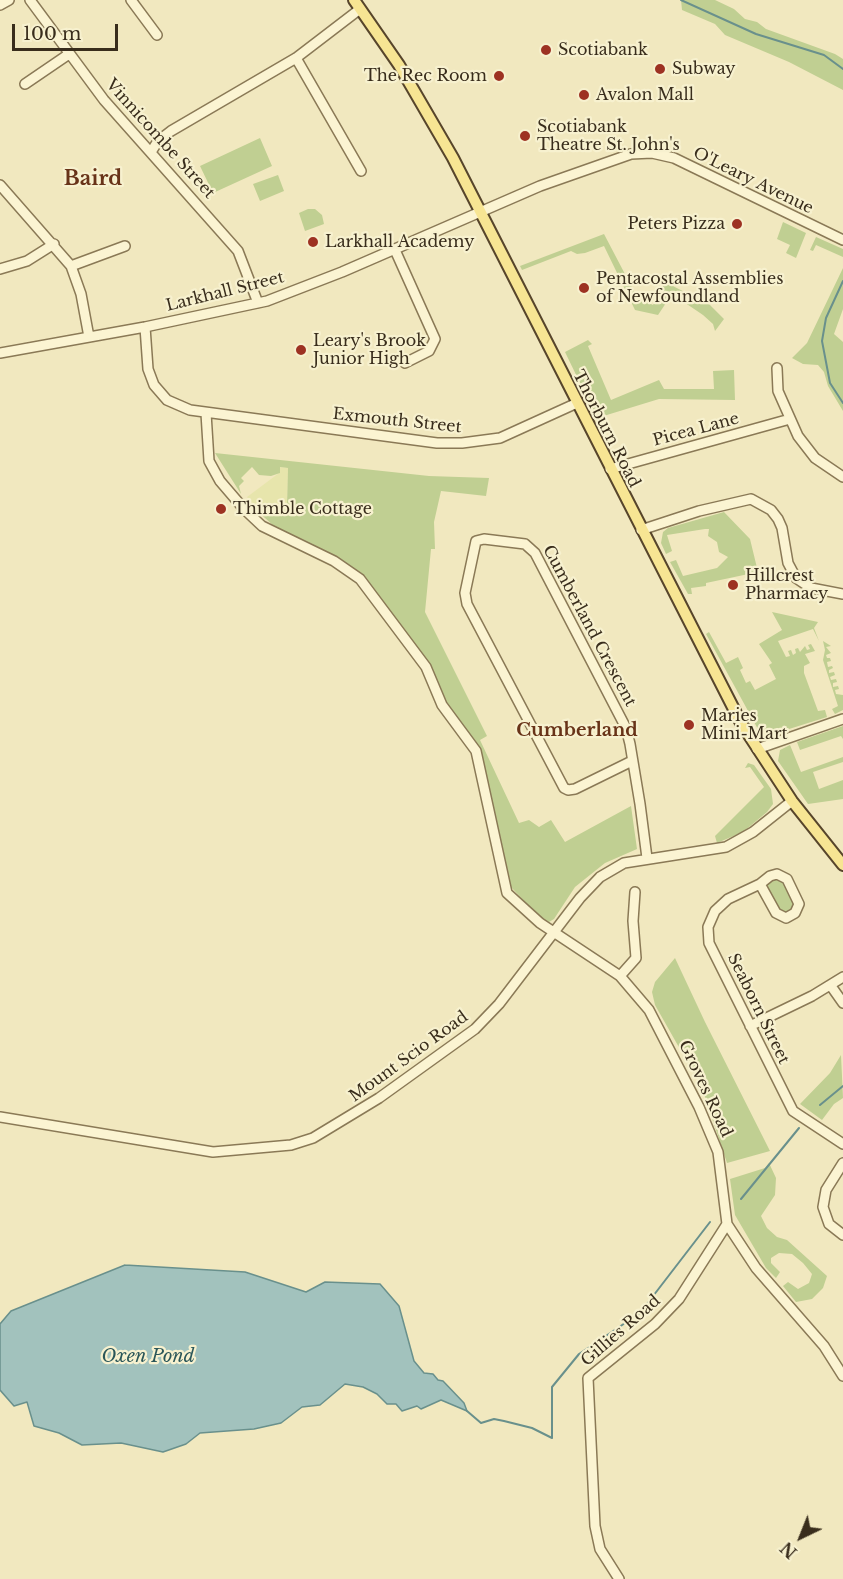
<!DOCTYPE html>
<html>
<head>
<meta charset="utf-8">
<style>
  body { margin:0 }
  #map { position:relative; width:843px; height:1579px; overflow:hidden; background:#f1e8bf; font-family:"Libre Baskerville",serif }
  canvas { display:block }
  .north { position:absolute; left:771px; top:1507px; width:60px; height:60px; -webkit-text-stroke:4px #f7f1cf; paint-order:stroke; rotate:223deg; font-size:16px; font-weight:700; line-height:24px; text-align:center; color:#392d1c }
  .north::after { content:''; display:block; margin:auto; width:21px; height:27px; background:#392d1c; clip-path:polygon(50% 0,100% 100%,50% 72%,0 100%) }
  .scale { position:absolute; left:12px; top:24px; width:106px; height:27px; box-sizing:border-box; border:3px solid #392d1c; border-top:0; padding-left:8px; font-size:18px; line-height:21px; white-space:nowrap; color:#392d1c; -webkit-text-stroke:4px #f7f1cf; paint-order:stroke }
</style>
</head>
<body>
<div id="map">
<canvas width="843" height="1579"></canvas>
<div class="north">N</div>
<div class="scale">100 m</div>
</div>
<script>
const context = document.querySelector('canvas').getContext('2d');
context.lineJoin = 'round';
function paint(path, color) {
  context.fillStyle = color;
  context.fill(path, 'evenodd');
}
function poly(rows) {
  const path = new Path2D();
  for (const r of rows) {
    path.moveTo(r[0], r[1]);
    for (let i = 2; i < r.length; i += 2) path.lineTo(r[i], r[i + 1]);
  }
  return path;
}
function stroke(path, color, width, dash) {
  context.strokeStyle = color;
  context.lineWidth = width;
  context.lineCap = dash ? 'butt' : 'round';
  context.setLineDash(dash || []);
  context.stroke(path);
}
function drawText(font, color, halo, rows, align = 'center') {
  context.font = font + ' "Libre Baskerville",serif';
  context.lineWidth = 4.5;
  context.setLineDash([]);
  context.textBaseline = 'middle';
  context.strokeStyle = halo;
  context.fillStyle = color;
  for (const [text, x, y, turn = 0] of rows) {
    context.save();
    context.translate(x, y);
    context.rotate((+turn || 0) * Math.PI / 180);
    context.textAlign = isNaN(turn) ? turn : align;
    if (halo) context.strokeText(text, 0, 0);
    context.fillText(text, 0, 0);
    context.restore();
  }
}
paint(poly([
  [279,467,288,468,287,507,255,509,247,497,279,473]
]), '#e7e5ac');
paint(poly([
  [681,0,715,0,734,9,745,19,757,22,766,29,835,54,843,59,843,90,789,62,725,35,715,24,682,10],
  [260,138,272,166,213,193,200,166],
  [278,175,284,191,260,201,253,184],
  [308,209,315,209,322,215,324,224,305,231,299,213],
  [783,222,806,233,796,258,786,253,790,245,777,239],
  [604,234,637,297,653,305,665,282,710,305,724,319,715,331,713,324,703,315,672,294,658,315,635,310,604,246,585,253,577,254,571,251,522,270,520,266],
  [816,237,843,249,843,257,816,245,813,251,810,250],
  [843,268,843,309,834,334,843,342,843,411,828,386,824,372,818,365,803,364,792,358,807,343],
  [588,340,592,344,588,346,611,400,659,380,664,389,714,389,713,371,734,370,735,400,659,399,597,418,565,352],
  [215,453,429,476,489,478,486,496,441,491,434,522,435,549,431,549,425,612,487,736,480,740,519,823,529,820,539,827,551,820,565,842,631,806,637,849,605,863,575,887,554,919,549,922,541,919,510,886,476,742,451,711,361,575,341,560,276,528,255,509,287,506,288,468,280,467,280,473,271,476,259,475,252,467,241,478,244,481,239,486,241,494],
  [724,512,750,539,758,572,706,583,706,586,691,588,692,594,688,594,670,562,676,560,683,576,717,568,728,557,719,552,717,542,708,536,709,529,705,529,667,535,672,551,666,554,661,543,663,532,668,528],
  [772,612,818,622,814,628,819,641,813,629,778,641,786,657,790,656,788,651,791,650,793,655,796,653,795,649,798,648,800,652,805,646,807,650,810,649,808,645,811,644,815,651,805,654,810,663,804,666,804,673,818,711,825,710,827,717,767,736,759,731,706,634,709,632,726,663,738,657,743,668,740,670,746,683,750,681,755,690,776,679,769,665,772,663,759,644,782,630],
  [823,641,831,646,826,647,831,653,826,655,827,658,830,658,831,661,827,662,828,667,832,666,833,668,829,670,829,673,834,672,835,675,830,677,831,680,836,679,837,682,833,683,833,687,838,686,839,689,835,690,836,694,843,695,843,710,835,714,832,709,838,706,823,660,825,650],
  [843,726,843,739,841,736,800,750,797,742],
  [790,745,801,772,843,757,843,762,813,772,819,789,843,780,843,799,808,804,778,761,780,750],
  [748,763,754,765,771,789,773,804,767,812,743,832,717,843,715,836,764,787,750,767,745,768],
  [783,875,798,908,780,916,760,884],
  [675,958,705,1022,770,1151,727,1163,702,1088,655,1005,652,992,655,982],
  [841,1055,843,1098,834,1104,822,1120,800,1104,830,1073],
  [769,1163,776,1178,775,1195,761,1216,767,1228,777,1237,787,1240,827,1276,823,1288,812,1299,796,1302,783,1286,788,1282,798,1289,809,1283,812,1274,803,1263,792,1254,779,1253,771,1258,771,1263,780,1272,776,1278,766,1268,735,1215,730,1179,765,1168]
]), '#c0cf92');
const water = poly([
  [125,1265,245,1272,306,1292,325,1282,380,1284,399,1306,414,1361,424,1373,433,1374,438,1380,443,1381,464,1403,467,1411,441,1400,421,1409,417,1406,402,1411,396,1404,387,1404,377,1394,363,1387,345,1384,320,1405,302,1407,281,1423,254,1429,200,1433,186,1444,163,1452,121,1443,82,1445,59,1433,34,1426,27,1402,14,1406,0,1390,0,1324,11,1311,125,1265]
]);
paint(water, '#a2c2bd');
stroke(water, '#69908c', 1.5);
stroke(poly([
  [681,0,756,34,824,55,843,69],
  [843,281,826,318,822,341,830,383,843,403],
  [820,1105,843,1086],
  [741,1199,799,1128],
  [467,1411,481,1423,494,1419,504,1421,532,1428,552,1438,552,1387,579,1354,640,1313,710,1222]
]), '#69908c', 2);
const minor = poly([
  [30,0,104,100,238,251,258,303],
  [131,0,157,35],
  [0,5,9,0],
  [296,58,361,171],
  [25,84,69,54],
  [151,152,158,141,171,131,296,58,360,9],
  [0,185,71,266,81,294,89,337],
  [395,250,435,339,429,351,405,363],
  [71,266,125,246],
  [0,269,27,261,54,244],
  [145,327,148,369,154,385,167,400,190,410,437,443,462,443,500,438,577,403],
  [0,353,145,327,267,301,342,272,540,186,631,154,652,153,674,158,843,240],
  [777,368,778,391,798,436,815,458,843,477],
  [206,413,209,461,220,481,244,509,262,526,334,561,360,579,426,667,442,705,476,751,507,893,540,923,620,976,649,1010,699,1107,718,1152,727,1224,756,1268,824,1346,843,1376],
  [610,469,790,419],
  [641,530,699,511,751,499,771,510,778,519,782,528,788,563,796,578,811,588,843,594],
  [757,749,843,719],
  [632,761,575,789,568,790,564,788,467,604,465,593,476,541,484,539,525,544,535,553,626,728,630,744,640,804,647,858],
  [760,884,776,913,786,918,795,913,799,904,787,879,777,874,770,876,760,884,728,899,715,911,708,927,709,943,793,1111,843,1144],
  [620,976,636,958,633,921,635,892],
  [831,986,843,1003],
  [750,1026,812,996,843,977],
  [0,1117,213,1152,291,1145,313,1138,379,1098,475,1029,499,1004,580,898,600,877,624,863,726,847,753,832,792,801],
  [843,1163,826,1190,823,1207,829,1224,843,1235],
  [619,1579,600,1549,595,1526,588,1378,655,1324,679,1299,727,1224]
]);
const major = poly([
  [354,0,399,65,453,158,741,723,792,801,843,865]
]);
stroke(minor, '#8a7956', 12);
stroke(major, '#57452b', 14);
stroke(minor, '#fbf4d2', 9);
stroke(major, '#f7e593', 10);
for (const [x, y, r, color] of [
  [546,50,6,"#9d3222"],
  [660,69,6,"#9d3222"],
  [499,76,6,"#9d3222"],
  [584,95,6,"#9d3222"],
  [525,136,6,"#9d3222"],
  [737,224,6,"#9d3222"],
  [313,242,6,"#9d3222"],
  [584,288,6,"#9d3222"],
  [301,350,6,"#9d3222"],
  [221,509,6,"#9d3222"],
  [733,585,6,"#9d3222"],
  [689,725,6,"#9d3222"]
]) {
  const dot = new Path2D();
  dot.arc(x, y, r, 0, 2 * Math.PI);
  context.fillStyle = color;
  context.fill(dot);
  stroke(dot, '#f7f1cf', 2);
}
drawText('16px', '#392d1c', '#f7f1cf', [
  ["Scotiabank",558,50],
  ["Subway",672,69],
  ["The Rec Room",487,76,"right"],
  ["Avalon Mall",596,95],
  ["Scotiabank",537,127],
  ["Theatre St. John's",537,145],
  ["Peters Pizza",725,224,"right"],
  ["Larkhall Academy",325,242],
  ["Pentacostal Assemblies",596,279],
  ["of Newfoundland",596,297],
  ["Leary's Brook",313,341],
  ["Junior High",313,359],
  ["Thimble Cottage",233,509],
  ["Hillcrest",745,576],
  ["Pharmacy",745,594],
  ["Maries",701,716],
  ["Mini-Mart",701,734]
], 'left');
drawText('16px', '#392d1c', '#f7f1cf', [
  ["Vinnicombe Street",160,139,48],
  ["O'Leary Avenue",753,181,26],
  ["Larkhall Street",225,292,-14],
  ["Exmouth Street",397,421,6],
  ["Thorburn Road",606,429,63],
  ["Picea Lane",696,430,-15],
  ["Cumberland Crescent",589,626,62],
  ["Seaborn Street",758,1009,64],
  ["Mount Scio Road",409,1057,-36],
  ["Groves Road",705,1089,65],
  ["Gillies Road",621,1331,-41]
]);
drawText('bold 18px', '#683318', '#f7f1cf', [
  ["Cumberland",577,731]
]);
drawText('italic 18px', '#2a5659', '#f7f1cf', [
  ["Oxen Pond",148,1357]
]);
drawText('bold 20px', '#683318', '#f7f1cf', [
  ["Baird",93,179]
]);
</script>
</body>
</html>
